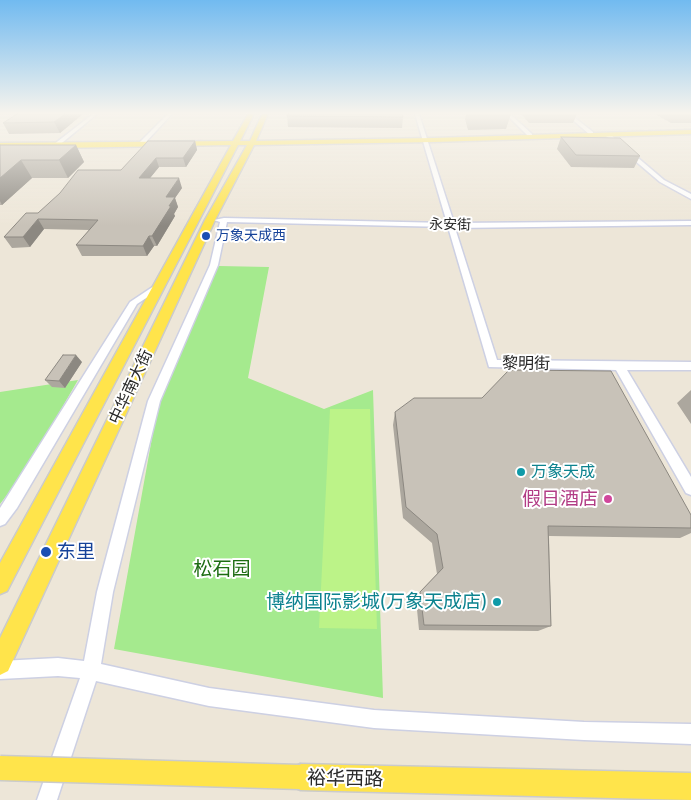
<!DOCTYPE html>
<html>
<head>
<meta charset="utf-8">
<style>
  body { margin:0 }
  canvas { display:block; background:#ede6d8 }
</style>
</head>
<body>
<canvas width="691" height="800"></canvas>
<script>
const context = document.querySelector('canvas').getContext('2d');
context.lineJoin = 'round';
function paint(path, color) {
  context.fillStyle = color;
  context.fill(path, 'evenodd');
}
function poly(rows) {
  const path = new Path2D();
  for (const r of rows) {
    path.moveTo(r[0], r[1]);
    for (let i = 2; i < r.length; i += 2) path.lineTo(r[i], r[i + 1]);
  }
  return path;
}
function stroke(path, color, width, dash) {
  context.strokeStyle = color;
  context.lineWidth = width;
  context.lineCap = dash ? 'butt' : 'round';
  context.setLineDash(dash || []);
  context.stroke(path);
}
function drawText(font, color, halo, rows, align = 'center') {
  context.font = font + ' Cabin,"Noto Sans SC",sans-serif';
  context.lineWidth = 4;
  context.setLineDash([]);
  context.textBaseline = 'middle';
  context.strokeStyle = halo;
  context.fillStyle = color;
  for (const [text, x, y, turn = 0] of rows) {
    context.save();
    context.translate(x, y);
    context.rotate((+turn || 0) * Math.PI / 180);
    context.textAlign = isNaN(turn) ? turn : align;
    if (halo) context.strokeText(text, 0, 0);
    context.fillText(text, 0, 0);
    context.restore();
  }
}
paint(poly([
  [219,266,269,267,248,378,324,409,373,390,383,698,114,649,159,399,215,271],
  [78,380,24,473,0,504,0,392]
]), '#a5ea8e');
paint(poly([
  [330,409,370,409,377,629,319,628]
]), '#bcf388');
const minor = poly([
  [93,114,97,114,57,147,53,147,53,145,93,114],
  [168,114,172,114,142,146,138,146,138,144,168,114],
  [415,114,419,114,454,223,691,221,691,225,455,228,497,360,691,362,691,370,627,370,691,477,691,495,686,493,616,370,489,367,448,227,227,222,218,265,160,401,113,592,101,664,209,688,374,710,584,722,691,724,691,744,584,740,374,728,209,706,96,681,57,800,37,800,80,678,58,676,0,679,0,661,58,658,84,661,97,592,148,401,210,265,220,222,214,220,224,218,447,223,415,114],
  [506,114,510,114,532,134,532,136,528,136,506,114],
  [566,114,570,114,593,132,593,134,589,134,566,114],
  [606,134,610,134,664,180,691,194,691,199,660,182,606,136,606,134],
  [157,284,160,285,160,289,137,304,17,508,5,524,0,526,0,508,130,302,157,284]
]);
const major = poly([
  [248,114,254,114,240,141,250,141,262,114,268,114,256,141,433,138,691,130,691,134,433,142,254,145,215,220,8,671,0,675,0,638,205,220,247,145,238,145,7,591,0,594,0,563,231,145,56,148,53,146,0,147,0,143,233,141,248,114],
  [300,764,691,773,691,800,300,790,291,786,287,777,291,768,300,764]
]);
stroke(minor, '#cdd0e3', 3);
stroke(major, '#cbcbcb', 3);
paint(minor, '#fff');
paint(major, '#ffe44b');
const majorBridge = poly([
  [0,768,300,777]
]);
stroke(majorBridge, '#cbcbcb', 27, []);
stroke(majorBridge, '#ffe44b', 24);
paint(poly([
  [83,114,60,133,9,134,3,123],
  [466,114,511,114,506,129,468,130,465,119],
  [521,114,577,114,573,123,529,123],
  [655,114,691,114,691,123,671,123],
  [287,116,403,117,402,128,288,127],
  [561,137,640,156,634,168,571,167,557,149],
  [195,141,197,150,186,167,159,167,150,178,182,188,175,198,178,207,174,214,175,216,157,246,154,246,147,256,82,256,76,245,90,230,44,229,30,247,12,248,4,237,38,213,121,170],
  [0,145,76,145,84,162,68,178,32,178,2,205,0,205],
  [82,362,65,388,52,387,45,380],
  [691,390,691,424,677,403],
  [395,412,691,515,691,533,680,538,549,536,551,626,538,631,419,630,416,599,420,592,437,574,432,543,403,518,393,425]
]), '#aca79e');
paint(poly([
  [65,114,83,114,60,133,54,122],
  [195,141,197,150,186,167,183,158],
  [76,145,84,162,68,178,59,160],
  [156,158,159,167,142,188,139,178],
  [21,160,32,178,2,205,0,201,0,178],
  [179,178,182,188,175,198,178,207,174,214,175,216,157,246,152,236,166,197],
  [38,219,44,229,30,247,23,237],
  [149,236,154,246,147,256,143,246],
  [76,355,82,362,65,388,59,381]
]), '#8c8881');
const building = poly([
  [17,114,65,114,54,122,3,123,17,114],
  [288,114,402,114,403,117,287,116,288,114],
  [561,137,620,138,640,156,576,155,561,137],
  [148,141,195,141,183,158,156,158,139,178,179,178,166,197,175,197,169,206,171,206,152,236,149,236,143,246,76,245,98,220,38,219,23,237,4,237,26,213,38,213,60,193,78,170,121,170,148,141],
  [0,145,76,145,59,160,21,160,0,178,0,145],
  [63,355,76,355,59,381,45,380,63,355],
  [509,370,611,371,691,515,691,528,548,526,551,626,424,625,420,592,443,568,437,534,406,507,395,412,414,398,482,398,509,370]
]);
paint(building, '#c8c2b8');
stroke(building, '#8c8881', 1);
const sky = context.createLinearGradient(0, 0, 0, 226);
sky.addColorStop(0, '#71baf0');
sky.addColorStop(0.5, '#f7f4ed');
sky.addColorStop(1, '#f7f4ed00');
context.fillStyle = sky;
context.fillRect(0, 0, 691, 226);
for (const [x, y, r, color] of [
  [206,236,5,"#1a4fb4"],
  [521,472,5,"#0f9aa8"],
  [608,499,5,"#d1479c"],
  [46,552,6,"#1a4fb4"],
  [497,602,5,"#0f9aa8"]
]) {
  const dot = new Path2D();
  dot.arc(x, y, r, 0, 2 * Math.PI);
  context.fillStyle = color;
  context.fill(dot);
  stroke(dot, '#fff', 2);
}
drawText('14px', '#282828', '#fff', [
  ["永安街",450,225,1]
]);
drawText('14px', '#164399', '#fff', [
  ["万象天成西",216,236]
], 'left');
drawText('16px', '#282828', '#fff', [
  ["黎明街",526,364,1],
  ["中华南大街",131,387,-65]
]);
drawText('16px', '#0d838f', '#fff', [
  ["万象天成",531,472]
], 'left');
drawText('19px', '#b23c85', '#fff', [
  ["假日酒店",598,499]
], 'right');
drawText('19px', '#164399', '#fff', [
  ["东里",57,552]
], 'left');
drawText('19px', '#1d6c12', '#fff', [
  ["松石园",222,569]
]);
drawText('19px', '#0d838f', '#fff', [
  ["博纳国际影城(万象天成店)",487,602]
], 'right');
drawText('19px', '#282828', '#fff', [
  ["裕华西路",345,779,1]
]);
</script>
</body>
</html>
